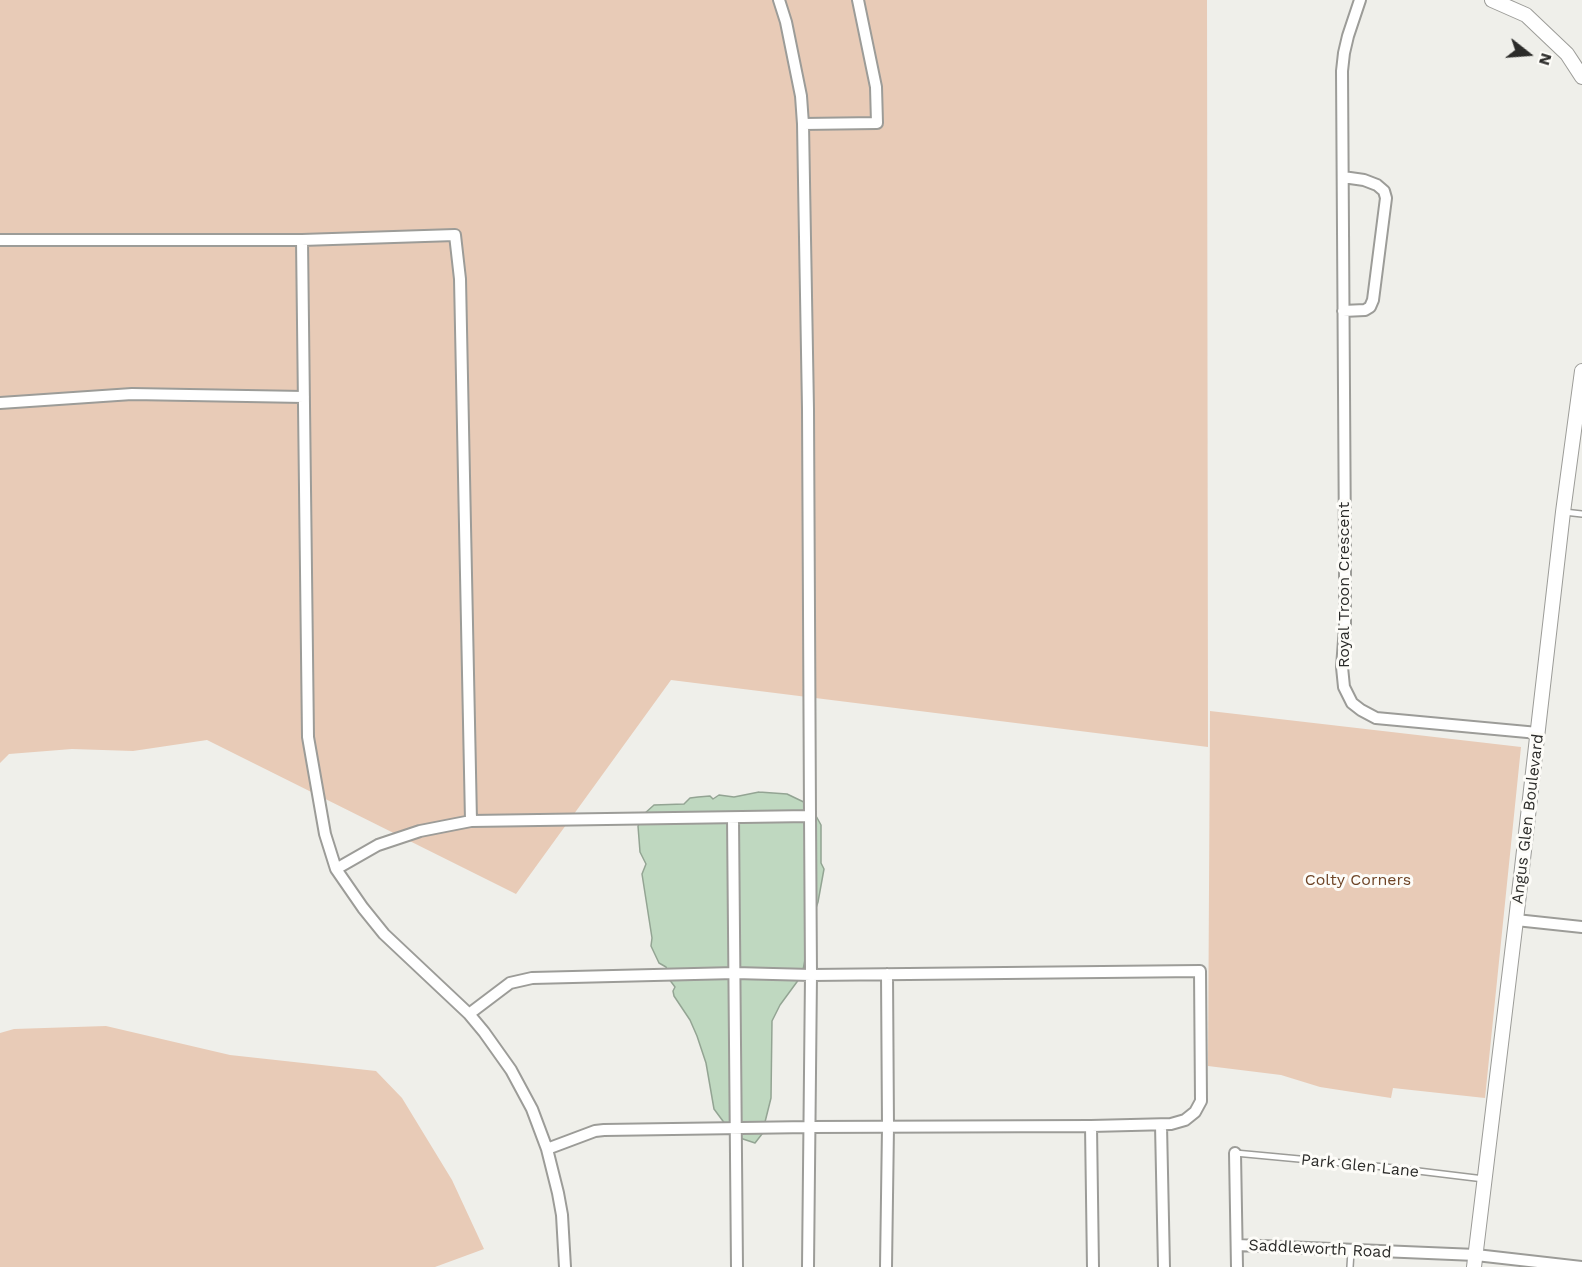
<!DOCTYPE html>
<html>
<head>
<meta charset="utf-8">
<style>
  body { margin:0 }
  #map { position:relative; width:1582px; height:1267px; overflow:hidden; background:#efefea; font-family:"Work Sans",sans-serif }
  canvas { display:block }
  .north { position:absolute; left:1498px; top:24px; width:60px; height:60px; -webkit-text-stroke:4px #fdfcf8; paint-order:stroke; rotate:107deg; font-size:16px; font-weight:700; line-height:24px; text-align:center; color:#2b2b29 }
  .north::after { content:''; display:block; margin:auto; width:21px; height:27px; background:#2b2b29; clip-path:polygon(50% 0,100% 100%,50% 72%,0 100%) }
</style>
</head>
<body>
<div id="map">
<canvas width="1582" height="1267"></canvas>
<div class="north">N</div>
</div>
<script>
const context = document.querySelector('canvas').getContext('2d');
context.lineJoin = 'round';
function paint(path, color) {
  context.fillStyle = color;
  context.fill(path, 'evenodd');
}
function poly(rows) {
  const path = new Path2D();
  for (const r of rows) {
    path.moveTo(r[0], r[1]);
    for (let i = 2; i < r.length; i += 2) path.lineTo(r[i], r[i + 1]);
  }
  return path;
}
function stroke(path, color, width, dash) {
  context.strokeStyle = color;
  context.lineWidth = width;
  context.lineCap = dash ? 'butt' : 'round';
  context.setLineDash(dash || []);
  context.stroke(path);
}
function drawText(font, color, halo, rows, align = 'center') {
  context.font = font + ' "Work Sans",sans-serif';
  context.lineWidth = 6;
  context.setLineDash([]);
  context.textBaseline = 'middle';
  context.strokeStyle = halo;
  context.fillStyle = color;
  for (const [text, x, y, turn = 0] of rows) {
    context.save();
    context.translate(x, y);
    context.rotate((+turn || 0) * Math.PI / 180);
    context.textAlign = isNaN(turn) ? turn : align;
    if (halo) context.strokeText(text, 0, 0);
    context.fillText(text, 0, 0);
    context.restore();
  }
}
paint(poly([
  [0,0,1207,0,1208,747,671,680,516,894,207,740,133,751,72,749,9,754,0,763],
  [1210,711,1521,747,1485,1098,1393,1088,1391,1098,1320,1087,1281,1075,1208,1066],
  [106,1026,230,1055,376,1071,402,1098,452,1180,484,1249,435,1267,0,1267,0,1033,14,1029]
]), '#e8cbb7');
const water = poly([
  [759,792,787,794,810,805,821,825,821,863,824,869,818,902,814,914,802,975,780,1005,772,1021,771,1098,762,1134,755,1143,734,1136,714,1109,706,1063,697,1036,690,1020,674,996,673,991,675,987,666,975,668,971,666,967,659,963,651,946,652,938,642,874,646,864,640,852,638,826,644,814,654,805,684,804,690,798,698,797,710,796,713,799,719,795,734,797,759,792]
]);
paint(water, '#bfd8c0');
stroke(water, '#93a493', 1.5);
const service = poly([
  [1564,512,1582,514],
  [1235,1153,1385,1167,1484,1179],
  [1350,1267,1351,1251]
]);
const minor = poly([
  [779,0,786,22,801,96,803,124,808,409,810,816],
  [1360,0,1348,36,1344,53,1342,71,1345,549,1345,627,1342,667,1344,687,1352,703,1361,710,1376,718,1538,733],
  [803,124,877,123,876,87,858,0],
  [0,240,302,240],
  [1343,311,1365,310,1370,307,1373,300,1386,198,1384,191,1377,185,1364,180,1343,177],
  [0,403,132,394,304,397],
  [733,818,737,1267],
  [336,869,325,834,308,737,302,240,455,235,460,279,471,821],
  [1516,920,1582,927],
  [469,1014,510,983,532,978,735,973,811,975,1200,971,1201,1101,1195,1112,1185,1120,1171,1124,1091,1126,810,1127,604,1130,595,1131,547,1149],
  [1161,1125,1164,1267],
  [1091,1126,1093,1267],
  [1235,1153,1237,1267],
  [1237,1245,1476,1255,1582,1267],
  [565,1267,562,1215,558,1193,547,1149,532,1109,511,1070,484,1032,469,1014,384,934,363,908,336,869,378,845,420,831,471,821,810,816,811,975,808,1267],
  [886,1267,888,1127,887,974]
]);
const tertiary = poly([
  [1492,0,1526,15,1567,54,1582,77],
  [1474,1267,1516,920,1563,512,1582,371]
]);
stroke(service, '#9c9c98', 8);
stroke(minor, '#9c9c98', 14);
stroke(tertiary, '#9c9c98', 16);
stroke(service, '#fff', 5);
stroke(minor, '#fff', 10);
stroke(tertiary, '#fff', 14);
drawText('16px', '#2b2b29', '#fdfcf8', [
  ["Royal Troon Crescent",1344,585,-90],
  ["Angus Glen Boulevard",1528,819,-83],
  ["Park Glen Lane",1360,1166,6],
  ["Saddleworth Road",1320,1249,3]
]);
drawText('16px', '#6e4426', '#fdfcf8', [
  ["Colty Corners",1358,880]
]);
</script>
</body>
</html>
